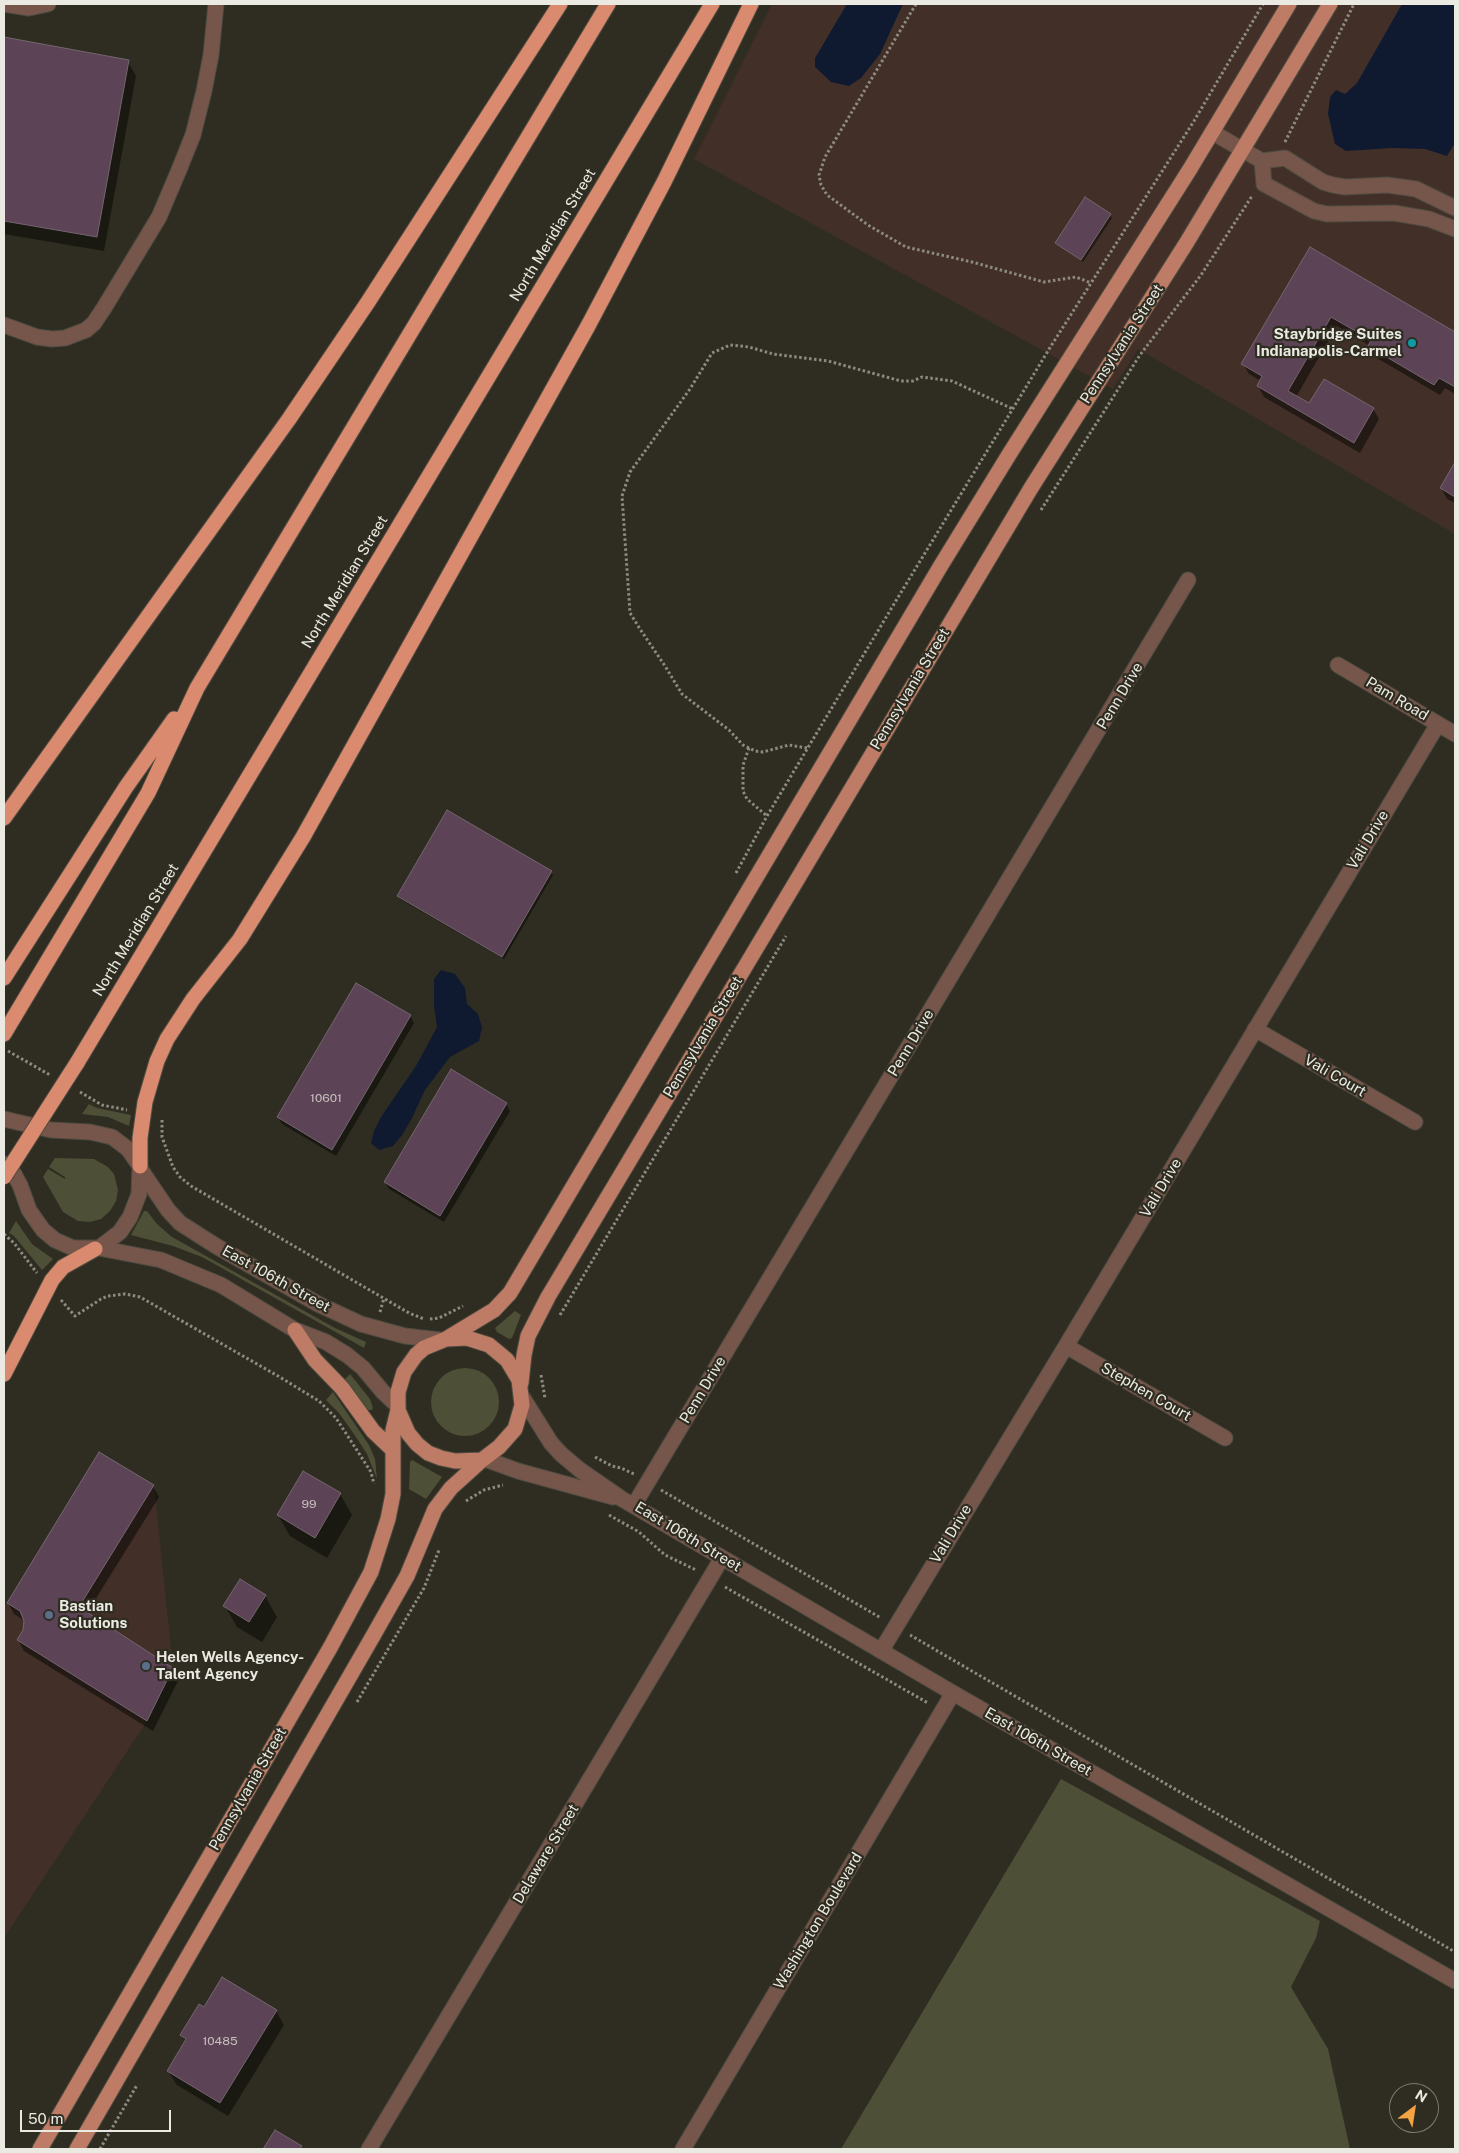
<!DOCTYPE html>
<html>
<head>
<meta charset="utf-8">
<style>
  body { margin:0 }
  #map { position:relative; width:1459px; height:2153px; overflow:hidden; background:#2f2d21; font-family:"Public Sans",sans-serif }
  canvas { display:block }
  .frame { position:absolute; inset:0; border:5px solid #ebeae2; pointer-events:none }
  .north { position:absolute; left:1389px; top:2083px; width:50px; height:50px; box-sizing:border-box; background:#2f2d21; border:1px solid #7a796e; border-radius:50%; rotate:31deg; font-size:14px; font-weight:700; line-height:20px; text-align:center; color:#ebeae2 }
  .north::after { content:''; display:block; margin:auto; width:18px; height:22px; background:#f3a442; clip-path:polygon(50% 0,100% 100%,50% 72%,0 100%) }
  .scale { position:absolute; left:20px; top:2110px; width:151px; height:22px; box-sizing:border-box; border:2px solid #ebeae2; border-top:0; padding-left:6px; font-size:15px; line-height:18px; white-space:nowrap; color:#ebeae2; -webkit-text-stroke:4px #2f2d21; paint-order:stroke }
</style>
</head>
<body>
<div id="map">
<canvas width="1459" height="2153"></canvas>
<div class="frame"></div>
<div class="north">N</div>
<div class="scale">50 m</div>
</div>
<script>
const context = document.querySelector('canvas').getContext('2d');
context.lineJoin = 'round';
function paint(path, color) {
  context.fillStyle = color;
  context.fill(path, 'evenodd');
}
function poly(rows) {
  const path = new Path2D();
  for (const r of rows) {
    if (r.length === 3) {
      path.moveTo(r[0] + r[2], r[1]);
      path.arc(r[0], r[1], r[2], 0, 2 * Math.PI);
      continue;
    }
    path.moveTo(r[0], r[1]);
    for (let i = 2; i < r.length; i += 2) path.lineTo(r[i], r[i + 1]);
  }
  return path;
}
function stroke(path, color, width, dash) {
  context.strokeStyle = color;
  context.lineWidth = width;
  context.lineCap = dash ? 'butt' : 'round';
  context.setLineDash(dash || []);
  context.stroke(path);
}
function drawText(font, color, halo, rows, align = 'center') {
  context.font = font + ' "Public Sans",sans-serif';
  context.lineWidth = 4.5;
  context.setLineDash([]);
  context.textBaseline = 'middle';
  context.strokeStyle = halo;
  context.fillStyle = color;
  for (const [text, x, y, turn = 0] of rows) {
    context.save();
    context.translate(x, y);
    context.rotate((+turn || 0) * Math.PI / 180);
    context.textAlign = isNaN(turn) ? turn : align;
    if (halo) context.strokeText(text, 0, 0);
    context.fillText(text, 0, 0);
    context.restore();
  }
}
paint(poly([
  [772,4,1455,4,1455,534,1138,349,1113,389,694,159],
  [99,1452,154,1485,173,1668,147,1721,4,1938,4,1607]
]), '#423028');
paint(poly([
  [89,1104,97,1108,131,1115,129,1126,108,1117,82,1114],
  [55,1158,94,1159,108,1167,114,1174,118,1190,116,1201,110,1211,101,1219,90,1222,78,1221,63,1212,43,1177,48,1169,65,1179,65,1177,49,1167],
  [144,1211,147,1211,157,1224,172,1237,335,1328,366,1342,364,1348,202,1257,173,1246,131,1235],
  [16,1221,32,1244,53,1259,42,1270,14,1236,9,1233],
  [515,1311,521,1315,512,1338,509,1339,497,1332,495,1328],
  [465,1402,34],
  [350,1374,370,1399,373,1408,372,1410,368,1410,345,1379],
  [333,1392,369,1445,375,1459,377,1479,367,1454,356,1437,339,1413,326,1400],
  [412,1460,442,1477,426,1499,409,1489,410,1462],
  [1061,1779,1320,1921,1316,1938,1291,1987,1328,2049,1350,2149,841,2149]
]), '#4d4f37');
paint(poly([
  [847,4,903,4,880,54,861,78,849,86,831,82,815,67,815,58],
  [1402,4,1455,4,1455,143,1447,156,1425,149,1392,148,1346,151,1335,144,1328,114,1330,97,1336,90,1345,94,1357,83],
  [441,970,455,974,465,988,467,1004,478,1014,482,1027,479,1041,450,1057,425,1090,411,1120,402,1135,393,1146,379,1150,371,1143,374,1131,381,1117,416,1066,437,1027,434,1006,434,979]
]), '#0f1a30');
paint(poly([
  [4,38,128,62,136,76,104,251,4,234],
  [1110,215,1112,218,1083,262,1057,243],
  [1310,248,1455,333,1455,394,1445,388,1440,395,1375,357,1370,346,1337,326,1296,397,1310,405,1373,409,1379,419,1360,453,1264,397,1258,386,1261,381,1249,374,1243,364],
  [1455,464,1455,503,1447,499,1441,488],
  [551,872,553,875,504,959,400,899,398,896],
  [410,1016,414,1023,336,1156,282,1124,278,1117],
  [452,1071,506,1104,510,1111,444,1222,389,1189,385,1182],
  [304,1473,340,1494,352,1515,327,1558,290,1536,278,1515],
  [153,1486,159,1497,87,1613,173,1668,179,1679,153,1731,24,1651,18,1640,24,1630,25,1621,14,1614,8,1603],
  [241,1581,265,1596,277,1617,262,1642,237,1627,225,1606],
  [204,2008,276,2011,284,2025,228,2116,177,2085,168,2071,186,2042,181,2035]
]), '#0007');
const building = poly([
  [4,37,129,60,97,237,4,221,4,37],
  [1085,197,1111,214,1081,260,1055,243,1085,197],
  [1310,247,1455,332,1455,387,1439,378,1434,385,1368,346,1371,340,1331,317,1288,391,1309,403,1324,379,1374,408,1354,443,1257,386,1262,376,1241,364,1310,247],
  [1455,462,1455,497,1440,488,1455,462],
  [447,810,552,871,502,957,397,896,447,810],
  [356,983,411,1015,332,1150,277,1117,356,983],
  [451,1069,507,1103,440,1216,384,1182,451,1069],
  [99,1452,154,1485,79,1607,173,1668,147,1721,17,1640,23,1630,24,1621,20,1611,7,1603,99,1452],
  [303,1471,341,1493,315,1538,277,1515,303,1471],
  [240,1579,266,1595,249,1622,223,1606,240,1579],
  [222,1977,277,2010,220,2103,167,2071,186,2039,180,2035,199,2004,204,2007,222,1977],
  [275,2130,302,2146,300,2149,263,2149,275,2130]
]);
paint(building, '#5d4356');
stroke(building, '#73666f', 1);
const minor = poly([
  [4,4,29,8,48,4],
  [1212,132,1262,161,1285,158,1323,182,1333,185,1345,187,1387,185,1416,189,1455,208],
  [1262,161,1264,184,1314,211,1327,214,1394,213,1429,219,1455,229],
  [4,325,37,337,52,339,65,338,86,330,94,323,104,308,159,217,179,170,193,135,204,91,211,55,216,4],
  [1338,665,1455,734],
  [1255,1029,1415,1122],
  [4,1119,51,1130,90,1132,112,1137,128,1149,140,1166,139,1194,130,1217,120,1232,99,1248,73,1248,55,1240,43,1230,29,1210,20,1185,14,1174,4,1164],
  [141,1170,168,1210,180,1223,216,1246,318,1304,361,1324,405,1336,440,1340],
  [99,1248,161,1260,221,1285,295,1330,326,1342,347,1355,363,1368,383,1392,398,1406],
  [1066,1346,1225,1438],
  [521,1395,551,1443,561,1454,580,1470,622,1499,953,1693,1455,1981],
  [485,1459,518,1471,613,1497],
  [634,1505,1188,580],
  [881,1651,1066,1346,1438,724],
  [369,2149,722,1558],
  [683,2149,953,1693]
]);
const major = poly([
  [295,1330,315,1360,342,1388,373,1431,393,1450],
  [446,1339,467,1338,489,1345,507,1360,519,1380,522,1405,515,1429,499,1447,482,1460,455,1461,441,1458,428,1453,417,1444,408,1433,398,1410,398,1392,404,1372,416,1355,424,1348,446,1339,494,1310,510,1293,940,567,1010,453,1190,169,1289,4],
  [521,1383,524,1355,528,1336,548,1297,1031,488,1187,242,1330,4],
  [40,2149,330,1648,371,1572,388,1519,393,1494,393,1430,398,1410],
  [77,2149,373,1636,407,1576,435,1509,451,1488,482,1460]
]);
const highway = poly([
  [4,818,289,419,368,302,560,4],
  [4,978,126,787,174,719],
  [4,1034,148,793,197,688,608,4],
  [77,1063,712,4],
  [140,1166,140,1138,145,1102,157,1061,167,1039,193,999,240,939,303,837,588,326,664,182,751,4],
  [4,1374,52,1280,63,1267,95,1249]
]);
stroke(minor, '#4d4b40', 17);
stroke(major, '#4d4b40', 17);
stroke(highway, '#4d4b40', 17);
stroke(poly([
  [916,4,825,157,819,175,821,185,827,195,868,225,906,247,972,262,1044,282,1076,277,1091,283],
  [1285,142,1354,4],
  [1041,510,1140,355,1201,275,1252,196],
  [749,748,743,765,743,791,747,799,767,816],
  [807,748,789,745,763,752,755,751,743,745,729,730,682,694,665,666,640,629,630,613,622,496,630,472,690,389,712,353,730,345,749,347,773,354,828,361,901,381,913,381,922,377,952,381,1013,409],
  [736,873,767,816,897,599,1051,346,1194,121,1263,4],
  [8,1051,50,1075],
  [80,1092,102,1105,127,1110],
  [162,1120,162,1137,173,1167,180,1177,191,1186,409,1313,424,1319],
  [4,1234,14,1243,37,1273],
  [61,1300,75,1316,101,1299,108,1296,125,1294,140,1297,278,1376,319,1401,336,1418,371,1472,374,1484],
  [380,1312,384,1298],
  [560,1315,786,936],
  [430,1319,439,1318,463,1306],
  [541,1375,545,1398],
  [595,1457,612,1466,621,1468,634,1474],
  [661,1490,881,1618],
  [466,1501,484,1490,503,1485],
  [609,1515,639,1532,665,1555,696,1570],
  [725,1587,928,1703],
  [910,1635,1455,1952],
  [357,1702,424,1588,439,1550],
  [100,2149,137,2085]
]), '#8d8b81', 3, [2.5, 2.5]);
stroke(minor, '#76554a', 15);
stroke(major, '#be7b65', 15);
stroke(highway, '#da8a6f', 15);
const highwayBridge = poly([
  [4,1177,77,1063]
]);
stroke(highwayBridge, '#4d4b40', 17, []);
stroke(highwayBridge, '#da8a6f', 15);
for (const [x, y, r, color] of [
  [1412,343,5,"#0f9aa8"],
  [49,1615,5,"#5c6f8a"],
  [146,1666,5,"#5c6f8a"]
]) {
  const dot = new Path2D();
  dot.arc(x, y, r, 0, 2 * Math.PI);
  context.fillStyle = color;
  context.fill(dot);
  stroke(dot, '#2f2d21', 2);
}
drawText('12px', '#c8c0bf', null, [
  ["10601",326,1098],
  ["99",309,1504],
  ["10485",220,2041]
]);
drawText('15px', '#ebeae2', '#2f2d21', [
  ["North Meridian Street",553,235,-59],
  ["Pennsylvania Street",1122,344,-57],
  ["North Meridian Street",345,582,-59],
  ["Pennsylvania Street",910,689,-59],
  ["Penn Drive",1120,696,-59],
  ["Pam Road",1397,699,31],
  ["Vali Drive",1368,840,-59],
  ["North Meridian Street",136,930,-59],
  ["Pennsylvania Street",703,1037,-59],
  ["Penn Drive",911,1043,-59],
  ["Vali Court",1335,1076,30],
  ["Vali Drive",1161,1188,-59],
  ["East 106th Street",276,1279,29],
  ["Penn Drive",703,1390,-59],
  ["Stephen Court",1146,1392,30],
  ["Vali Drive",951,1534,-59],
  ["East 106th Street",688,1537,31],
  ["East 106th Street",1038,1742,30],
  ["Pennsylvania Street",248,1789,-60],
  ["Delaware Street",546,1854,-59],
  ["Washington Boulevard",818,1921,-59]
]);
drawText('bold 15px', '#ebeae2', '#2f2d21', [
  ["Staybridge Suites",1402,334,"right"],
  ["Indianapolis-Carmel",1402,351,"right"],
  ["Bastian",59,1606],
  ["Solutions",59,1623],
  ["Helen Wells Agency-",156,1657],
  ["Talent Agency",156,1674]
], 'left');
</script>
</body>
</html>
